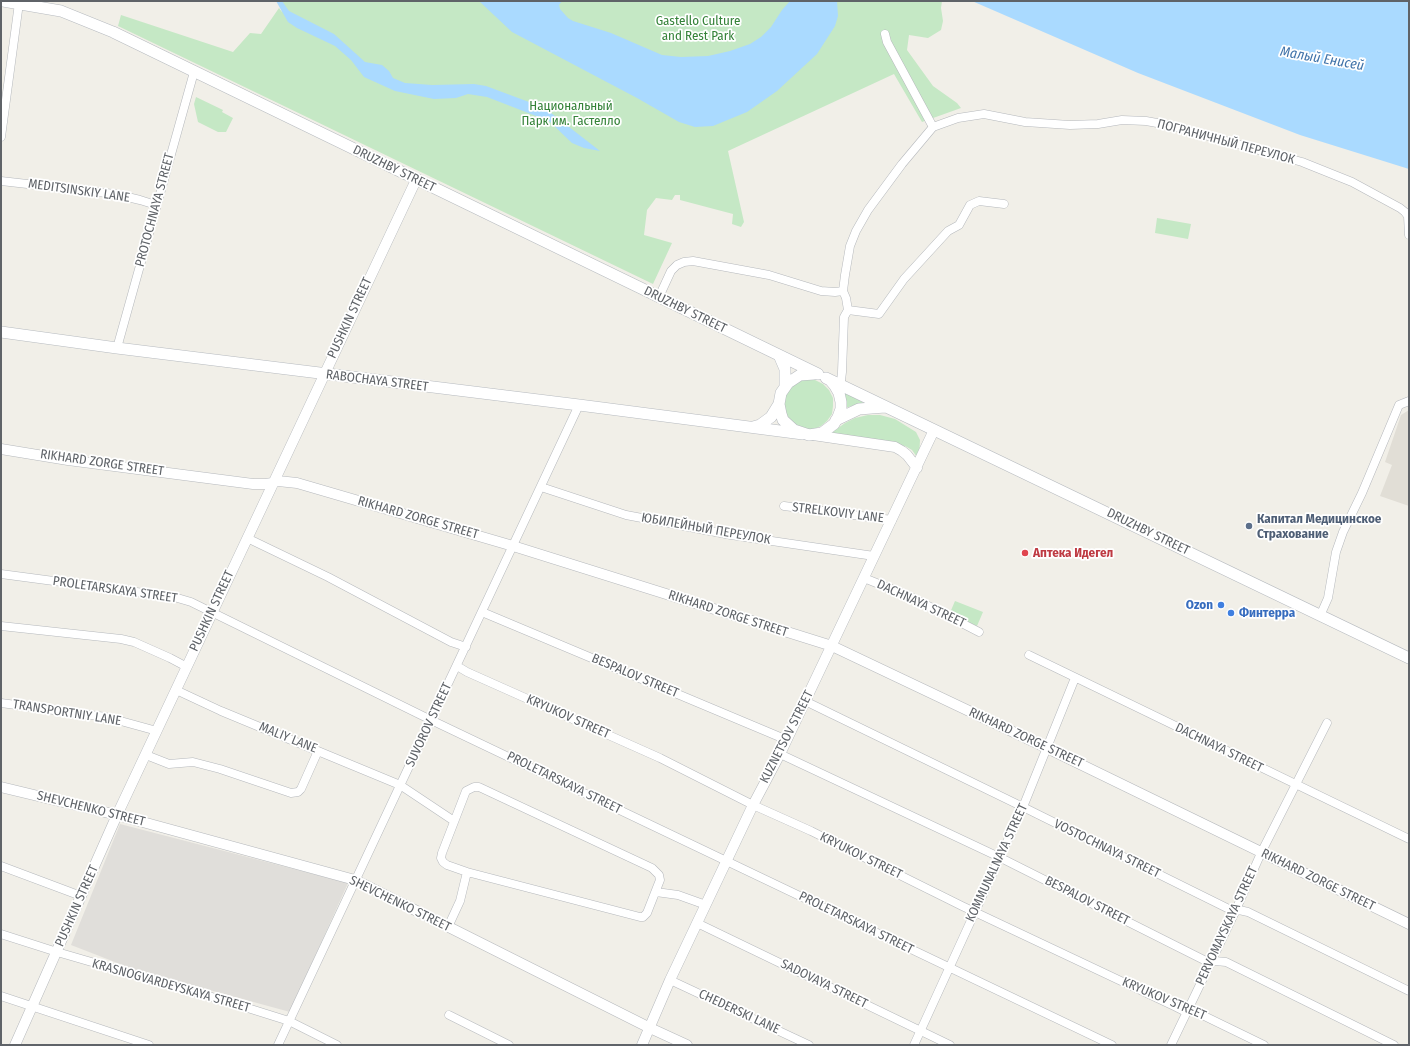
<!DOCTYPE html>
<html>
<head>
<meta charset="utf-8">
<style>
  body { margin:0 }
  #map { position:relative; width:1410px; height:1046px; overflow:hidden; background:#f1efe8; font-family:"Fira Sans Condensed",sans-serif }
  canvas { display:block }
  .frame { position:absolute; inset:0; border:2px solid #5f6368; pointer-events:none }
</style>
</head>
<body>
<div id="map">
<canvas width="1410" height="1046"></canvas>
<div class="frame"></div>
</div>
<script>
const context = document.querySelector('canvas').getContext('2d');
context.lineJoin = 'round';
function paint(path, color) {
  context.fillStyle = color;
  context.fill(path, 'evenodd');
}
function poly(rows) {
  const path = new Path2D();
  for (const r of rows) {
    path.moveTo(r[0], r[1]);
    for (let i = 2; i < r.length; i += 2) path.lineTo(r[i], r[i + 1]);
  }
  return path;
}
function stroke(path, color, width, dash) {
  context.strokeStyle = color;
  context.lineWidth = width;
  context.lineCap = dash ? 'butt' : 'round';
  context.setLineDash(dash || []);
  context.stroke(path);
}
function drawText(font, color, halo, rows, align = 'center') {
  context.font = font + ' "Fira Sans Condensed",sans-serif';
  context.lineWidth = 3.5;
  context.setLineDash([]);
  context.textBaseline = 'middle';
  context.strokeStyle = halo;
  context.fillStyle = color;
  for (const [text, x, y, turn = 0] of rows) {
    context.save();
    context.translate(x, y);
    context.rotate((+turn || 0) * Math.PI / 180);
    context.textAlign = isNaN(turn) ? turn : align;
    if (halo) context.strokeText(text, 0, 0);
    context.fillText(text, 0, 0);
    context.restore();
  }
}
paint(poly([
  [120,824,348,883,290,1012,133,969,71,945]
]), '#e0deda');
paint(poly([
  [1409,410,1409,506,1380,496,1392,465,1385,462,1401,415]
]), '#e1ded6');
paint(poly([
  [280,1,942,1,941,8,943,21,941,30,928,38,909,35,907,50,933,86,957,103,961,108,922,122,894,74,728,151,744,222,741,227,732,224,733,214,680,200,680,195,675,195,672,200,656,198,647,210,644,235,672,243,653,284,118,26,121,15,233,52,250,33,261,34,279,8,282,12],
  [196,97,223,110,222,112,233,118,226,132,218,132,198,122,194,104],
  [1157,218,1191,224,1188,239,1155,233],
  [807,379,815,380,823,384,829,390,833,398,833,406,832,414,827,421,821,426,814,429,805,429,791,423,783,409,786,392,798,381],
  [845,392,865,402,845,408],
  [868,415,880,415,895,419,916,432,920,440,919,460,912,450,905,446,830,434,845,423,855,418],
  [955,601,983,612,977,626,949,615]
]), '#c5e8c5');
paint(poly([
  [276,1,282,1,289,11,334,34,365,62,382,65,389,71,393,78,405,83,432,85,474,84,486,86,537,105,551,113,600,151,584,148,572,143,549,121,487,97,468,94,456,98,434,99,395,91,364,77,351,60,335,46,297,28,288,22],
  [479,1,562,1,559,5,560,9,568,18,573,21,611,33,662,55,681,57,708,56,730,51,750,44,761,37,771,27,782,10,790,1,837,1,838,16,835,26,817,54,777,91,747,112,713,126,695,127,679,122,637,98,512,32],
  [972,1,1409,1,1409,169,1300,135,1138,73]
]), '#aadaff');
const minor = poly([
  [885,34,887,42,933,127],
  [1,137,19,3],
  [1,181,115,194,140,200,156,205],
  [659,297,671,271,677,265,684,262,693,261,769,275,821,291,835,292,843,291],
  [848,310,846,298,843,291,845,275,850,246,856,231,868,210,902,164,933,127,958,118,984,114,1025,122,1070,125,1098,124,1122,120,1146,121,1168,125,1302,162,1352,182,1400,208,1405,212,1408,216,1409,235],
  [848,310,879,314,904,279,948,231,959,225,970,205,979,201,1004,204],
  [117,348,194,72],
  [840,389,842,372,844,317,848,310],
  [541,487,626,515,731,535,874,556],
  [784,506,892,520],
  [247,538,328,577,451,642,466,647],
  [1,574,174,597,191,602,431,720,1112,1045],
  [864,578,911,597,979,632],
  [482,612,787,740],
  [1320,616,1328,598,1336,552,1343,532,1362,493,1399,405,1409,401],
  [1,626,121,639,134,642,170,658,187,667],
  [1029,655,1409,839],
  [457,666,467,672,660,758,753,805,811,831,962,906,1176,1007,1186,1012,1191,1010,1196,1012,1264,1045],
  [176,690,221,711,400,785,454,821],
  [805,701,1023,807,1235,912,1239,910,1248,912,1409,991],
  [1,703,106,717,157,731],
  [780,754,999,857,1192,954,1210,963,1215,961,1226,962,1394,1045],
  [146,755,169,764,193,762,220,769,291,793,298,792,301,789,318,751],
  [1,866,81,896],
  [656,892,678,895,706,905],
  [697,923,950,1045],
  [448,927,460,901,467,872,640,917,643,917,647,913,660,880,659,875,652,868,479,787,474,787,466,791,442,853,441,858,443,862,447,865,467,872],
  [1,934,57,952,219,999,289,1021,337,1045],
  [670,980,809,1045],
  [1,996,149,1045],
  [449,1015,509,1045],
  [278,1045,579,405],
  [914,1045,1023,807,1075,678],
  [1171,1045,1235,912,1261,853,1327,723]
]);
const tertiary = poly([
  [813,435,895,447,902,451,907,455,917,468],
  [1,449,68,460,253,484,266,484,272,483,278,481,297,483,513,546,832,646,1047,748,1409,924],
  [1,787,117,815,355,880,650,1028,687,1045],
  [15,1045,117,815,416,180],
  [642,1045,670,980,753,805,780,754,934,430]
]);
const secondary = poly([
  [3,1,61,11,113,32,818,374],
  [1,332,117,348,579,405,803,434],
  [779,355,785,369,785,385],
  [826,378,1409,658],
  [779,404,781,414,783,420,794,430,809,435,822,433,834,424,838,417,841,409,841,402,839,393,835,386,830,380],
  [836,420,859,409,885,407],
  [753,427,760,425,771,417,779,404,781,393,788,383,800,375,814,374]
]);
stroke(minor, '#b5b8bc', 9);
stroke(tertiary, '#b5b8bc', 11);
stroke(secondary, '#b6babf', 12);
stroke(minor, '#fff', 8);
stroke(tertiary, '#fff', 10);
stroke(secondary, '#fff', 11);
for (const [x, y, r, color] of [
  [1249,526,4,"#5c6f8a"],
  [1025,553,4,"#e0444e"],
  [1221,605,4,"#3f7fe0"],
  [1231,613,4,"#3f7fe0"]
]) {
  const dot = new Path2D();
  dot.arc(x, y, r, 0, 2 * Math.PI);
  context.fillStyle = color;
  context.fill(dot);
  stroke(dot, '#fff', 1.5);
}
drawText('13px', '#348238', '#fff', [
  ["Gastello Culture",698,21],
  ["and Rest Park",698,36],
  ["Национальный",571,106],
  ["Парк им. Гастелло",571,121]
]);
drawText('13px', '#5f6368', '#fff', [
  ["ПОГРАНИЧНЫЙ ПЕРЕУЛОК",1226,142,15],
  ["DRUZHBY STREET",394,169,26],
  ["MEDITSINSKIY LANE",79,191,8],
  ["PROTOCHNAYA STREET",155,210,-75],
  ["DRUZHBY STREET",685,310,26],
  ["PUSHKIN STREET",350,318,-65],
  ["RABOCHAYA STREET",377,381,7],
  ["RIKHARD ZORGE STREET",102,463,8],
  ["STRELKOVIY LANE",838,513,7],
  ["RIKHARD ZORGE STREET",418,518,16],
  ["ЮБИЛЕЙНЫЙ ПЕРЕУЛОК",706,529,10],
  ["DRUZHBY STREET",1148,532,26],
  ["PROLETARSKAYA STREET",115,590,8],
  ["DACHNAYA STREET",921,604,25],
  ["PUSHKIN STREET",212,611,-65],
  ["RIKHARD ZORGE STREET",728,614,18],
  ["BESPALOV STREET",635,676,23],
  ["TRANSPORTNIY LANE",67,713,9],
  ["KRYUKOV STREET",568,717,24],
  ["SUVOROV STREET",429,725,-65],
  ["KUZNETSOV STREET",787,737,-63],
  ["MALIY LANE",288,738,22],
  ["RIKHARD ZORGE STREET",1026,738,25],
  ["DACHNAYA STREET",1219,748,26],
  ["PROLETARSKAYA STREET",564,783,26],
  ["SHEVCHENKO STREET",91,809,14],
  ["VOSTOCHNAYA STREET",1107,849,26],
  ["KRYUKOV STREET",861,856,26],
  ["KOMMUNALNAYA STREET",997,863,-65],
  ["RIKHARD ZORGE STREET",1318,880,26],
  ["BESPALOV STREET",1087,901,27],
  ["SHEVCHENKO STREET",400,904,26],
  ["PUSHKIN STREET",77,906,-66],
  ["PROLETARSKAYA STREET",856,923,26],
  ["PERVOMAYSKAYA STREET",1227,926,-65],
  ["SADOVAYA STREET",824,984,26],
  ["KRASNOGVARDEYSKAYA STREET",171,986,16],
  ["KRYUKOV STREET",1164,999,23],
  ["CHEDERSKI LANE",739,1012,25]
]);
drawText('bold 13px', '#4e5e75', '#fff', [
  ["Капитал Медицинское",1257,519],
  ["Страхование",1257,534]
], 'left');
drawText('bold 13px', '#be3a42', '#fff', [
  ["Аптека Идегел",1033,553]
], 'left');
drawText('bold 13px', '#366cbe', '#fff', [
  ["Ozon",1213,605],
  ["Финтерра",1239,613,"left"]
], 'right');
drawText('italic 14px', '#4174aa', '#fff', [
  ["Малый Енисей",1322,59,10]
]);
</script>
</body>
</html>
